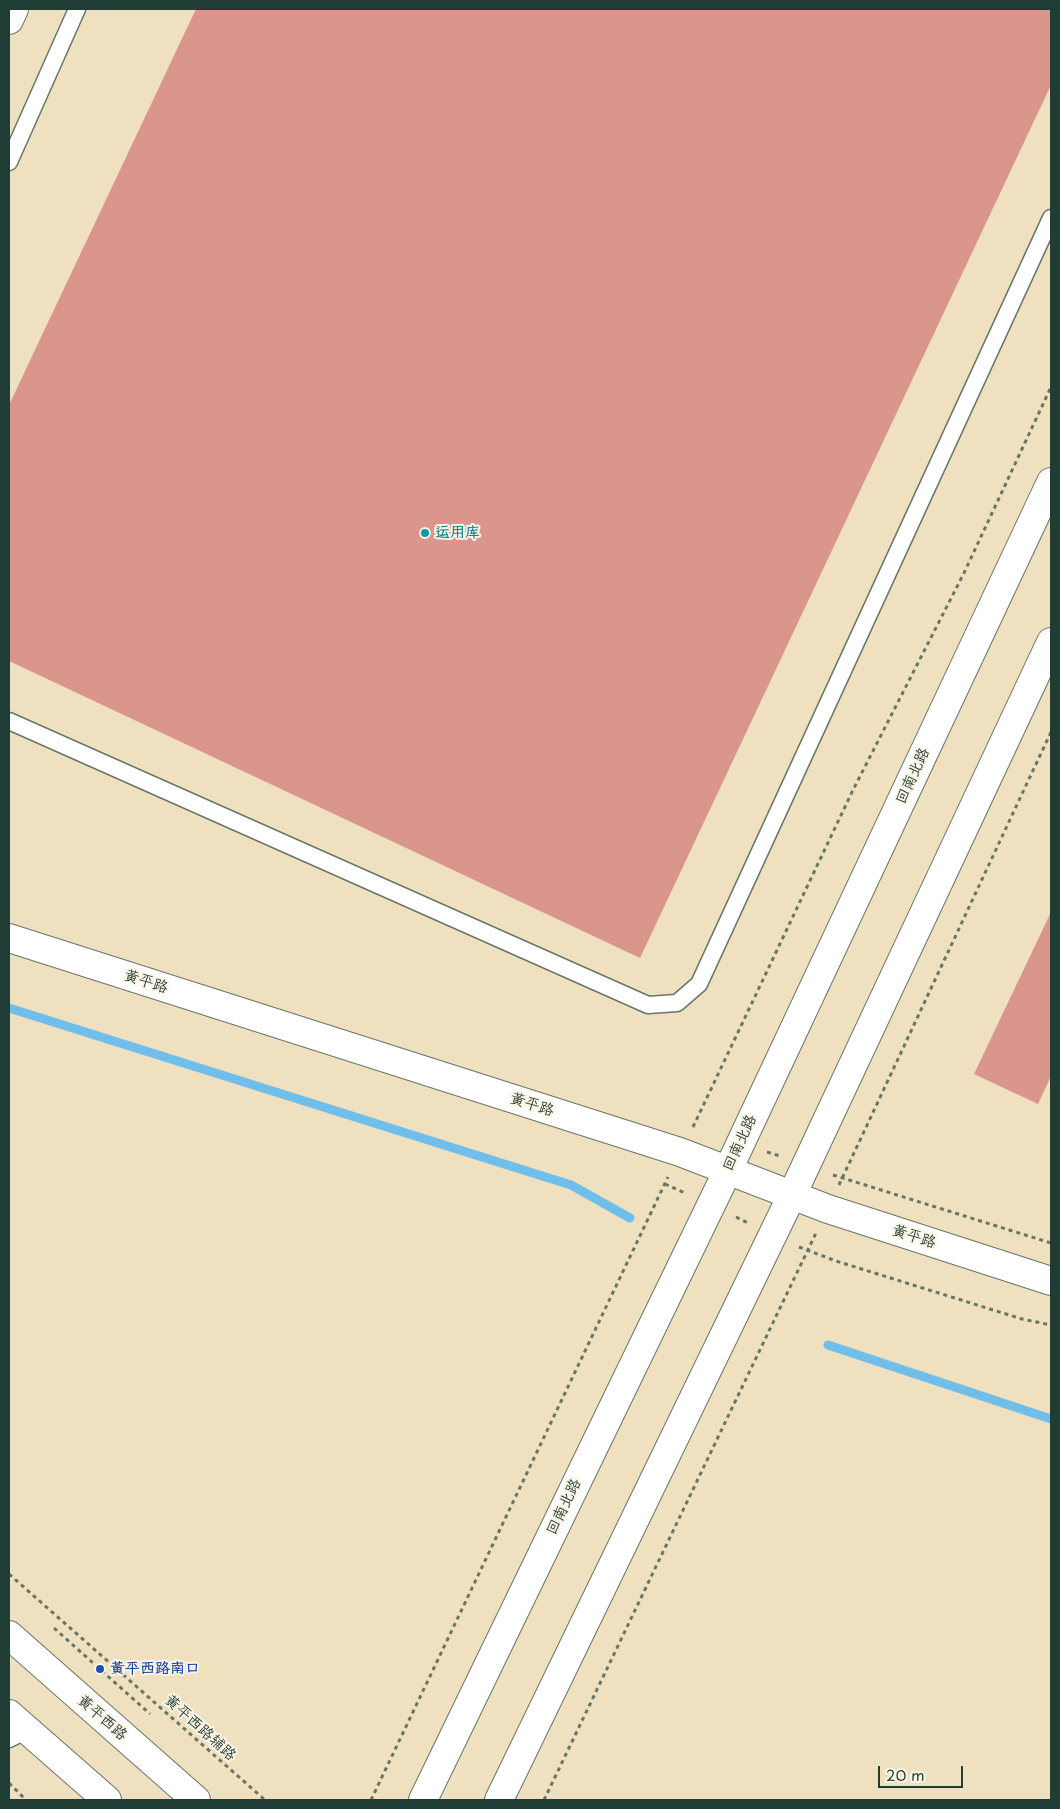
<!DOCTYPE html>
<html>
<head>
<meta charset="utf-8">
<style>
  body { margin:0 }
  #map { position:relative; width:1060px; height:1809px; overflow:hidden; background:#efe0c0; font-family:"Playpen Sans",sans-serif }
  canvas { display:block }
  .frame { position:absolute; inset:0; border:10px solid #1f3d34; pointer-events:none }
  .scale { position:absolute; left:878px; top:1766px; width:85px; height:22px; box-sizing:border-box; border:2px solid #1f3d34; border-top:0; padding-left:6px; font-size:15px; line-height:18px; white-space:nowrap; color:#1f3d34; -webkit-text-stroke:4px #fcf5e5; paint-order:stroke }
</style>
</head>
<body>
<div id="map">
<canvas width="1060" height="1809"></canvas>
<div class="frame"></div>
<div class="scale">20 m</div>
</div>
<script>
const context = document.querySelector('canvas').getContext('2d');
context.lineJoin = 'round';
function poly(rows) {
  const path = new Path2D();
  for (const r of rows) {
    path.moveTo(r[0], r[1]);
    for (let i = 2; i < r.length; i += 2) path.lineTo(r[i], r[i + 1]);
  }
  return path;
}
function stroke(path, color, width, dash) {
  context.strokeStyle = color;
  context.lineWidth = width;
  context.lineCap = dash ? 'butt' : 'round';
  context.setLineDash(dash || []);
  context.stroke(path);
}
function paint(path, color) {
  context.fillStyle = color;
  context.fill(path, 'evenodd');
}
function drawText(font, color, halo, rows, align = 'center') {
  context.font = font + ' "Playpen Sans","LXGW WenKai TC",sans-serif';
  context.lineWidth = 4;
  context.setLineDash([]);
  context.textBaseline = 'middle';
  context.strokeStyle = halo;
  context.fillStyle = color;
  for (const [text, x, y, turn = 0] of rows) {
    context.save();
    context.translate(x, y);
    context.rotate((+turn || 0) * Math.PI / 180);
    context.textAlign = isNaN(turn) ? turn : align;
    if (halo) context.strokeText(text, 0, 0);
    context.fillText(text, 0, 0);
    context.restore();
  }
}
stroke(poly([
  [9,1008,571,1185,630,1218],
  [828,1345,1051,1419]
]), '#70bfeb', 9);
paint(poly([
  [196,9,1051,9,1051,85,640,958,9,661,9,405],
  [1051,912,1051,1076,1038,1104,974,1074]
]), '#da958d');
const lane = poly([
  [9,162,77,9],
  [9,721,648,1005,677,1003,699,984,1051,218],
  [9,1739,27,1730]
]);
const street = poly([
  [9,20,14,9]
]);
const secondary = poly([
  [9,938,680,1152,828,1209,1051,1281]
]);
const primary = poly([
  [9,1635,196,1800],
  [9,1714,107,1800],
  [423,1800,728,1170,1051,482],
  [499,1800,792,1195,1051,642]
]);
stroke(lane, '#687665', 19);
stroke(street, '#687665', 30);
stroke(secondary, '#687665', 30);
stroke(primary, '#687665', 30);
stroke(poly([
  [693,1127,853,790,964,573,1051,387],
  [767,1152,780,1156],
  [833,1175,1051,1243],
  [665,1184,685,1193],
  [839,1185,1051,732],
  [736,1217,748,1223],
  [799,1247,836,1261,1022,1319,1051,1325],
  [9,1574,265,1800],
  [54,1628,150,1714],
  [100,1669,103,1665],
  [9,1783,26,1800],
  [371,1800,668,1177],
  [544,1800,816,1233]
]), '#687665', 3, [4, 4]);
stroke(lane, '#fff', 16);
stroke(street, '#fff', 28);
stroke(secondary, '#fff', 28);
stroke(primary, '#fff', 28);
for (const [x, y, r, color] of [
  [425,533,5,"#0f9aa8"],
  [100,1669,5,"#1a4fb4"]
]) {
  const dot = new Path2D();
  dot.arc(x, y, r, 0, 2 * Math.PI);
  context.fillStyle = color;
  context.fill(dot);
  stroke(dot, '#fcf5e5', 2);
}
drawText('bold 15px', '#0d838f', '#fcf5e5', [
  ["运用库",435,533]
], 'left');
drawText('15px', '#1f3d34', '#fcf5e5', [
  ["回南北路",913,776,-65],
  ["黄平路",146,982,18],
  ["黄平路",532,1105,18],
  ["回南北路",740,1143,-65],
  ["黄平路",914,1237,18],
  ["回南北路",564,1507,-64],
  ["黄平西路",102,1718,41],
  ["黄平西路辅路",200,1728,42]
]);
drawText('bold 15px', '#164399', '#fcf5e5', [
  ["黄平西路南口",110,1669]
], 'left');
</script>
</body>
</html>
